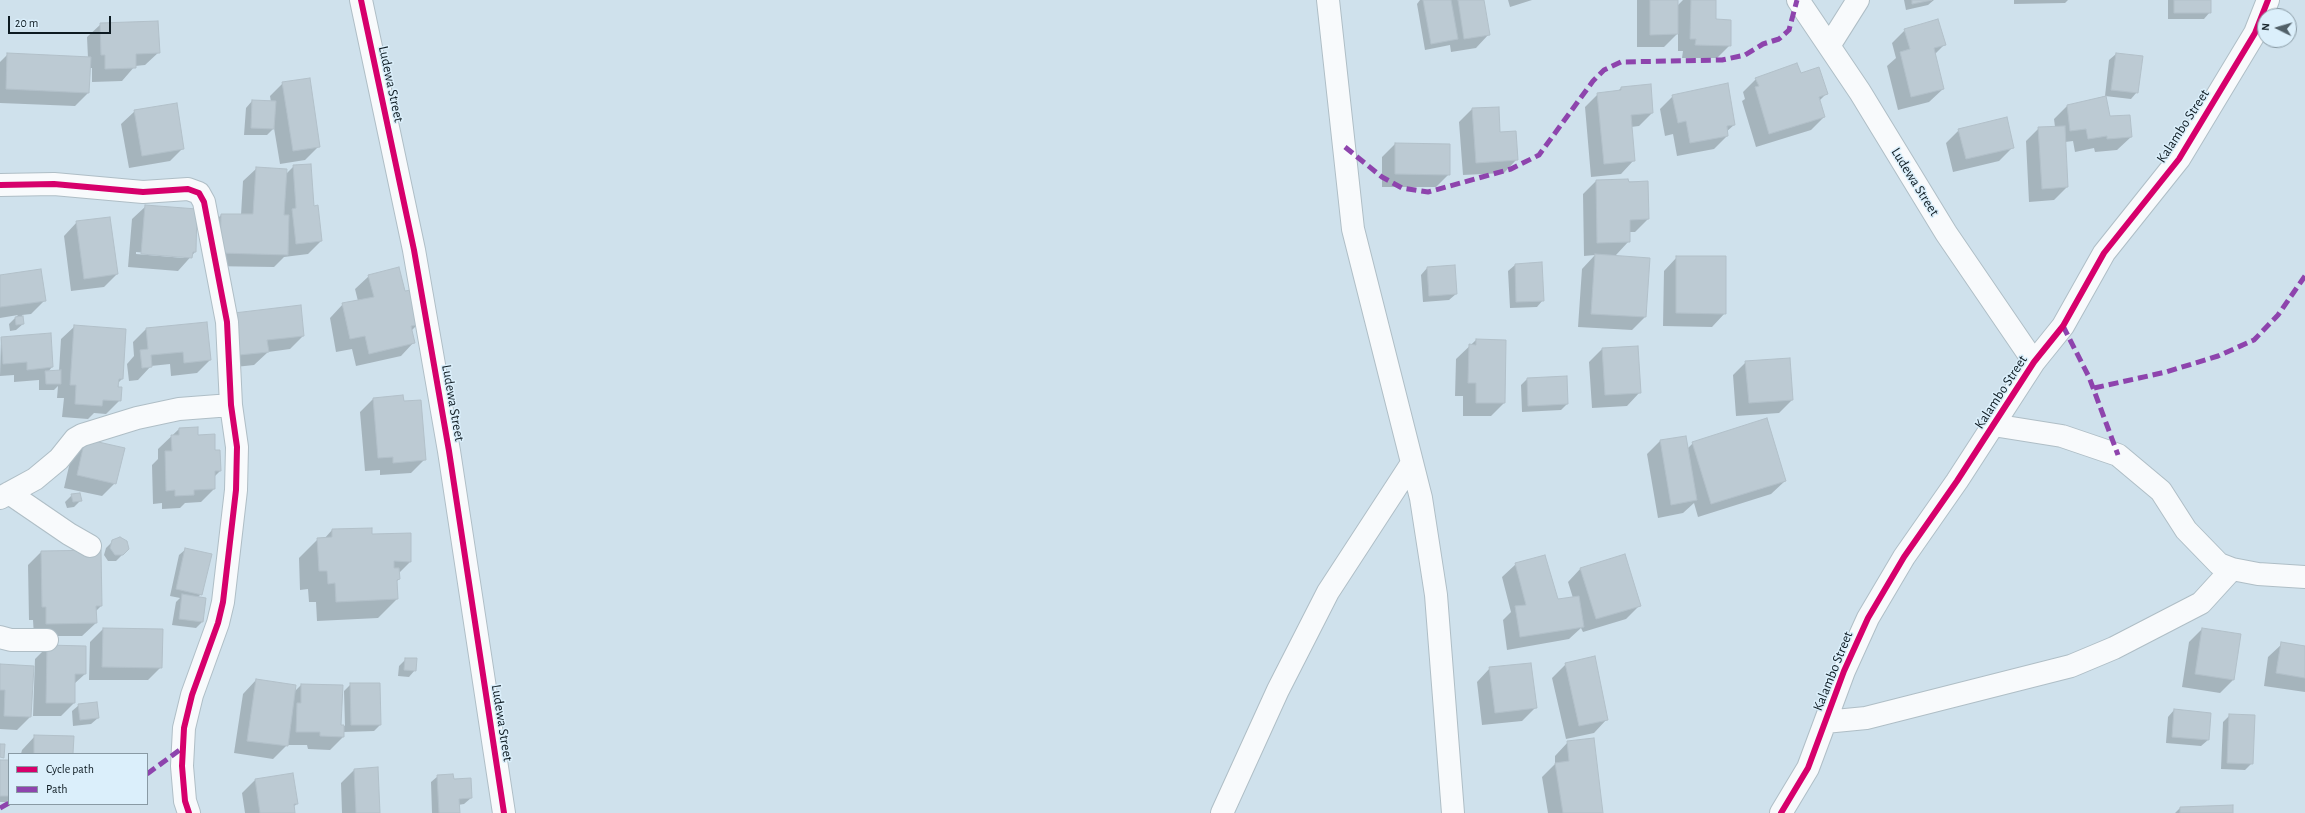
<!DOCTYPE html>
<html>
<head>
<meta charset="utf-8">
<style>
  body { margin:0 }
  #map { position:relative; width:2305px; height:813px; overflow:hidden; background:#cfe1ec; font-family:"Alegreya Sans",sans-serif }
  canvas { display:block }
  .legend { position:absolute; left:8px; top:753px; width:140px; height:52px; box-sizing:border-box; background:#dbeffb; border:1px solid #899aa4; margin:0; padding:5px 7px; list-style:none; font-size:12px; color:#0d1a21 }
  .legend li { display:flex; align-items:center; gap:8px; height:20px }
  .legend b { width:20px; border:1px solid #899aa4 }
  .north { position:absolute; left:2257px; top:8px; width:40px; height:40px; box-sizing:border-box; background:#dbeffb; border:1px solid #899aa4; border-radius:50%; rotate:275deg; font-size:11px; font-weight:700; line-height:16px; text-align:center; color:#0d1a21 }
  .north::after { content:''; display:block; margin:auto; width:14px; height:18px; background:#516068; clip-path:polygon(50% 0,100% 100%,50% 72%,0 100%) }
  .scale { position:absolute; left:8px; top:16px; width:103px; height:18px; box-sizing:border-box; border:2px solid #0d1a21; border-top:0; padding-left:5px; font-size:12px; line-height:14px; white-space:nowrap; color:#0d1a21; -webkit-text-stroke:3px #dbeffb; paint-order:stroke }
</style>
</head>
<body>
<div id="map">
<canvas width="2305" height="813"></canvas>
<ul class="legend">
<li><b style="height:5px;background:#d6006c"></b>Cycle path</li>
<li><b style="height:5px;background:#8e44ad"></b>Path</li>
</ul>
<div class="north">N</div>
<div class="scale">20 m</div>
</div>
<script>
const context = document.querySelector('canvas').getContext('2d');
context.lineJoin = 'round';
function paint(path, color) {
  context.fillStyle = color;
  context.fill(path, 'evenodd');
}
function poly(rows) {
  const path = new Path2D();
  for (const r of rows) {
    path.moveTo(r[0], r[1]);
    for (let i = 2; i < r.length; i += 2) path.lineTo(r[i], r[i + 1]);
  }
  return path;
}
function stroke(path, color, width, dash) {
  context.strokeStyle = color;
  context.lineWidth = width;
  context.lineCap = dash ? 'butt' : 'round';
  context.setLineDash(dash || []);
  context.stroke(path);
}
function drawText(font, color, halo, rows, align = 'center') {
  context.font = font + ' "Alegreya Sans",sans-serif';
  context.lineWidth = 3;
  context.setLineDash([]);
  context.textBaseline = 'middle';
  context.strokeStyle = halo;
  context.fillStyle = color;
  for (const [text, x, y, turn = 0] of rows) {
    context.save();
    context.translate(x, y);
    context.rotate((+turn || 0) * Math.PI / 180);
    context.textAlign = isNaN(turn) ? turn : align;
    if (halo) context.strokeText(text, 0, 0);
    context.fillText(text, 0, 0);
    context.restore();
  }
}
paint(poly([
  [1420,0,1483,0,1489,34,1476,48,1451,52,1450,45,1425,50,1417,4],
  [1508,0,1532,0,1510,7],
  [1637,0,1677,0,1677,6,1683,0,1715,0,1715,20,1730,45,1717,58,1682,58,1683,51,1678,51,1678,33,1664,47,1637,47],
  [1904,0,1934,0,1928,5,1906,10],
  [2014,0,2068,0,2065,3,2014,4],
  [2168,0,2210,0,2210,12,2204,19,2168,19],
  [101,24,159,52,145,65,135,66,122,81,92,82,92,68,90,68,88,93,75,106,0,103,0,62,8,54,88,58,87,37],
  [1905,30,1945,44,1935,54,1943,89,1929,102,1898,110,1887,66,1896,58,1892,43],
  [2116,54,2137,92,2131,99,2105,96,2109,60],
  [1800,74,1826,94,1819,101,1824,117,1811,130,1756,147,1742,101,1745,99,1743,92,1756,79],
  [283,83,318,147,305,160,280,164,274,128,267,135,244,135,246,108,252,101,271,102,270,96],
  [1621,88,1652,113,1639,126,1631,127,1634,160,1621,174,1591,177,1585,107,1598,94,1617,92],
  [1673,96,1734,125,1726,132,1727,136,1714,149,1677,156,1673,134,1665,136,1660,109],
  [2105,96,2109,117,2131,137,2117,150,2095,152,2094,148,2075,152,2073,141,2065,142,2067,187,2054,200,2029,202,2026,141,2039,128,2055,127,2054,119,2067,106],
  [1472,109,1499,133,1517,159,1504,173,1463,175,1459,122],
  [135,111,183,148,170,161,129,168,121,124],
  [1959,130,2013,147,1999,161,1953,172,1946,143],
  [1395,144,1449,174,1436,187,1382,187,1382,157],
  [294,166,313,207,321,241,308,254,284,257,274,267,207,266,208,228,221,215,241,215,243,181,257,168,286,174],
  [1596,181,1647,182,1648,219,1635,232,1629,232,1629,241,1616,255,1610,255,1645,317,1632,330,1578,327,1582,269,1595,255,1584,256,1583,194],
  [146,206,195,252,178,271,128,267,132,219],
  [136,252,184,256,184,258,136,254],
  [77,222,117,274,104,287,71,291,64,236],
  [1677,257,1725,313,1712,327,1663,326,1664,271],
  [1541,263,1543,300,1537,307,1510,308,1508,271,1515,265],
  [1427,268,1456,294,1449,300,1423,302,1421,275],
  [0,276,45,300,31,314,22,315,23,324,16,330,10,331,9,324,18,315,0,318],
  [369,276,404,292,417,325,411,331,414,342,401,356,356,366,352,349,336,352,330,318,343,304,358,301,355,289],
  [75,326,122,379,118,383,120,400,106,414,94,413,88,419,62,417,64,398,57,398,58,386,54,390,39,390,39,380,14,382,14,375,0,376,1,338,52,367,48,372,59,371,61,339],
  [222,327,303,336,290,349,268,352,254,365,226,368],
  [146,329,210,360,197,373,171,376,170,364,151,366,138,380,129,381,127,364,134,356,133,342],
  [1476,340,1505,341,1504,403,1491,416,1463,416,1463,396,1455,396,1456,359],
  [1602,349,1640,392,1627,406,1592,408,1589,362],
  [1746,362,1792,400,1779,413,1736,416,1733,375],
  [1527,379,1567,404,1561,410,1522,412,1521,385],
  [373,399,425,459,411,473,380,475,380,470,365,471,360,412],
  [179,429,197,436,214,451,220,471,214,477,214,489,201,502,185,503,180,508,162,509,162,503,153,504,152,465,158,459,158,449],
  [85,440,115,483,102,496,64,488,72,453],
  [1660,441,1688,448,1693,443,1785,481,1771,494,1698,517,1694,503,1683,513,1658,518,1647,454],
  [72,495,81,500,74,507,67,508,65,502],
  [332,530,371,535,410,534,410,562,398,574,399,579,396,582,397,599,378,618,317,621,316,602,309,602,308,589,300,590,299,558,318,539,324,539],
  [113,541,122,555,116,561,108,561,104,555,106,548],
  [186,549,201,594,198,597,202,622,196,628,172,625,176,602,180,598,170,596,179,555],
  [41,552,101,606,95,612,96,623,82,636,34,636,33,620,29,620,28,565],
  [1516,564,1557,601,1573,598,1568,582,1581,568,1640,605,1626,619,1583,632,1581,628,1569,639,1507,650,1503,620,1511,612,1502,577],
  [103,629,161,667,148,680,89,680,90,642],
  [2202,629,2233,680,2220,693,2182,687,2189,642],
  [2282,644,2305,647,2305,692,2264,686,2268,657],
  [48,646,85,674,74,684,74,703,61,716,33,716,35,659],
  [406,659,415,670,409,677,398,676,399,666],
  [1566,664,1607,719,1594,733,1566,739,1552,678],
  [0,665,30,717,17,730,0,729],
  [1490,668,1536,707,1522,721,1482,725,1477,682],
  [256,680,294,692,301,685,340,726,345,726,344,691,351,684,380,725,374,731,343,732,343,737,330,750,308,749,307,745,287,745,273,759,234,753,243,694],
  [79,705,98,718,91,724,73,726,72,711],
  [2174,710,2208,740,2201,746,2166,743,2168,717],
  [2230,715,2252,763,2245,770,2221,769,2223,722],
  [35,736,72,754,21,754,22,750],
  [1568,742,1602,813,1548,813,1542,777,1555,764,1555,756],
  [0,761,9,761,9,800,6,802,0,802],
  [377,768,379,813,342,813,341,783,354,770],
  [438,776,453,780,471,798,464,804,458,805,459,813,432,813,431,782],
  [256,779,297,804,293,807,294,813,245,813,242,793],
  [2232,806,2232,813,2175,813,2180,808]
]), '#0003');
const building = poly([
  [1423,0,1451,0,1458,39,1431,44,1423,0],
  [1458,0,1484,0,1490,35,1464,39,1458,0],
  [1650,0,1678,0,1678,34,1650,35,1650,0],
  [1691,0,1716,0,1716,19,1731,20,1731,46,1695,45,1696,39,1690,39,1691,0],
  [1912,0,1932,0,1912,4,1912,0],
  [2174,0,2211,0,2211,13,2174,13,2174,0],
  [1938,19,1946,45,1934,48,1944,89,1911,97,1900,52,1910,49,1904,29,1938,19],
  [158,21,160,53,136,54,136,68,105,69,105,55,101,55,100,23,158,21],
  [7,53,91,57,89,93,6,89,7,53],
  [2116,53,2143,56,2138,93,2111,90,2116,53],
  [1797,63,1801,73,1819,67,1828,94,1819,97,1825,117,1769,134,1755,87,1759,86,1755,78,1797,63],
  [310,78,320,147,293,151,282,82,310,78],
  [1728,83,1735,125,1727,126,1728,136,1690,143,1686,121,1678,123,1672,95,1728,83],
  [1651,84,1653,113,1631,115,1635,161,1604,164,1597,93,1621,90,1621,87,1651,84],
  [2106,96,2110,116,2130,115,2132,137,2107,139,2107,136,2088,139,2086,129,2070,131,2067,105,2106,96],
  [252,100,276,101,274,129,251,128,252,100],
  [177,103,184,149,142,156,134,110,177,103],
  [1499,107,1500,132,1516,131,1518,160,1476,163,1472,108,1499,107],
  [2007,117,2014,148,1966,159,1958,129,2007,117],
  [2065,126,2068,187,2042,189,2038,127,2065,126],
  [1395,143,1450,144,1450,175,1395,174,1395,143],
  [311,164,314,206,318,205,322,241,296,244,292,209,296,208,293,165,311,164],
  [256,167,287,169,284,215,289,215,288,255,220,253,221,214,253,214,256,167],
  [1628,179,1629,182,1648,181,1649,219,1630,220,1630,242,1597,243,1596,180,1628,179],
  [145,205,197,209,196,252,193,252,192,258,141,254,145,205],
  [110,217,118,274,84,279,76,221,110,217],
  [1595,254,1650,258,1646,317,1591,314,1595,254],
  [1676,256,1726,256,1726,314,1676,313,1676,256],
  [1542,262,1544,301,1516,302,1515,264,1542,262],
  [1455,265,1457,294,1429,296,1427,267,1455,265],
  [399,267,405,291,411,290,418,325,411,326,415,343,369,354,365,336,350,339,342,303,374,297,368,275,399,267],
  [41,269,46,301,0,307,0,275,41,269],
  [301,305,304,336,267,340,269,352,239,355,234,313,301,305],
  [23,316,24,324,16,325,15,317,23,316],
  [207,322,211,360,184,363,183,352,151,355,152,367,142,368,140,350,148,349,146,328,207,322],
  [74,325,126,329,123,379,119,379,118,387,122,387,121,401,103,400,102,406,75,404,76,385,70,385,74,325],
  [51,333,53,367,27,370,27,362,3,364,1,337,51,333],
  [1476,339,1506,340,1505,403,1476,403,1476,383,1468,383,1469,344,1476,345,1476,339],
  [1638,346,1641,393,1605,395,1602,348,1638,346],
  [1790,358,1793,400,1749,403,1745,361,1790,358],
  [61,370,61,384,46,384,45,371,61,370],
  [1567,376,1568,404,1528,406,1527,378,1567,376],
  [403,395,404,401,421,400,426,460,393,463,393,457,378,458,373,398,403,395],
  [1767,418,1786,481,1711,504,1692,442,1767,418],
  [198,427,198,435,215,434,215,450,220,450,221,471,215,471,215,489,194,490,194,495,175,496,175,490,166,491,165,451,172,451,171,435,179,435,179,428,198,427],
  [1686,436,1697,500,1671,505,1660,440,1686,436],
  [85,439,125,448,116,484,77,475,85,439],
  [80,493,82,501,73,502,71,494,80,493],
  [372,528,372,534,411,533,411,562,394,561,394,568,399,568,400,579,397,580,398,599,336,602,335,583,328,584,327,571,319,571,317,538,332,537,332,529,372,528],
  [120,537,127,541,129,549,123,555,115,555,110,548,112,540,120,537],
  [185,548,212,554,202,595,176,589,185,548],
  [101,550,102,606,96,606,97,623,46,624,46,607,42,607,41,551,101,550],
  [1625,554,1641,606,1596,619,1580,568,1625,554],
  [1545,555,1558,599,1579,596,1584,627,1520,637,1515,606,1526,605,1515,563,1545,555],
  [182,594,206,598,203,622,179,619,182,594],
  [103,628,163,629,162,668,102,667,103,628],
  [2202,628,2241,634,2234,680,2195,674,2202,628],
  [2281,642,2305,646,2305,678,2276,673,2281,642],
  [47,645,86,646,86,674,75,674,75,703,46,703,47,645],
  [1595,656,1608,720,1579,726,1565,663,1595,656],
  [405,658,417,658,416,671,404,670,405,658],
  [1531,663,1537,708,1495,713,1489,667,1531,663],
  [0,664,34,666,31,717,4,716,5,690,0,690,0,664],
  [256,679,296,685,288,746,247,741,256,679],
  [350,683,380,683,381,725,351,725,350,683],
  [301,684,343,685,341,725,344,725,344,737,320,736,320,732,296,732,297,703,301,703,301,684],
  [97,702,99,718,80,720,78,704,97,702],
  [2174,709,2211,713,2209,740,2172,737,2174,709],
  [2229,714,2255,715,2253,764,2227,763,2229,714],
  [34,735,74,736,73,754,34,754,34,735],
  [1594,738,1603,813,1563,813,1555,763,1569,761,1567,741,1594,738],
  [0,744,5,744,4,758,0,757,0,744],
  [0,760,9,760,9,796,0,796,0,760],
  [378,767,380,813,356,813,354,769,378,767],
  [293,773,298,804,294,804,295,813,260,813,255,779,293,773],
  [453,774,454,779,471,778,472,798,459,799,460,813,439,813,437,775,453,774],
  [2233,805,2233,813,2180,813,2180,807,2233,805]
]);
paint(building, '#bccad3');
stroke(building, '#b2c0c9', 1);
const minor = poly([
  [361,0,414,250,449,451,504,813],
  [1328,0,1353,229,1421,498,1436,595,1453,813],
  [1798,0,1860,92,1946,233,2034,362],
  [1829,46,1858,0],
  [0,185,54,184,143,192,188,189,199,193,204,202,227,322,231,405,237,447,236,490,223,602,218,623,192,695,184,728,182,766,185,801,189,813],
  [1993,425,2062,436,2118,455,2161,491,2186,530,2219,564,2232,569,2258,574,2305,577],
  [9,493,69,534,90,546],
  [0,498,35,479,59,459,75,439,82,435,137,418,179,409,231,405],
  [0,637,11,640,47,640],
  [1825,722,1866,718,2071,666,2114,648,2201,603,2232,569],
  [1222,813,1278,690,1328,592,1412,463],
  [1781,813,1808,768,1844,671,1868,618,1904,557,1957,481,2034,362,2063,326,2104,253,2179,159,2255,33,2268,0]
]);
stroke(minor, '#afbec6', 24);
stroke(minor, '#f8fafc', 22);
stroke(poly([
  [1345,147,1382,177,1402,188,1428,192,1511,169,1539,155,1593,81,1604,70,1621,62,1722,60,1745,55,1763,44,1779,39,1789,30,1797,0],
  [2063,326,2089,377,2118,455],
  [2094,388,2166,372,2218,356,2254,340,2278,315,2305,276],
  [147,774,181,749],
  [0,808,9,803]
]), '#8e44ad', 5, [10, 5]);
stroke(poly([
  [361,0,414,250,449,451,504,813],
  [0,185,54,184,143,192,188,189,199,193,204,202,227,322,231,405,237,447,236,490,223,602,218,623,192,695,184,728,182,766,185,801,189,813],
  [1781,813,1808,768,1844,671,1868,618,1904,557,1957,481,2034,362,2063,326,2104,253,2179,159,2255,33,2268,0]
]), '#d6006c', 6);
drawText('14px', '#0d1a21', '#dbeffb', [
  ["Ludewa Street",391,84,78],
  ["Kalambo Street",2183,126,-57],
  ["Ludewa Street",1915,182,58],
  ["Kalambo Street",2001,392,-57],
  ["Ludewa Street",453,403,80],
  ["Kalambo Street",1833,671,-68],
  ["Ludewa Street",502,723,81]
]);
</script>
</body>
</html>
